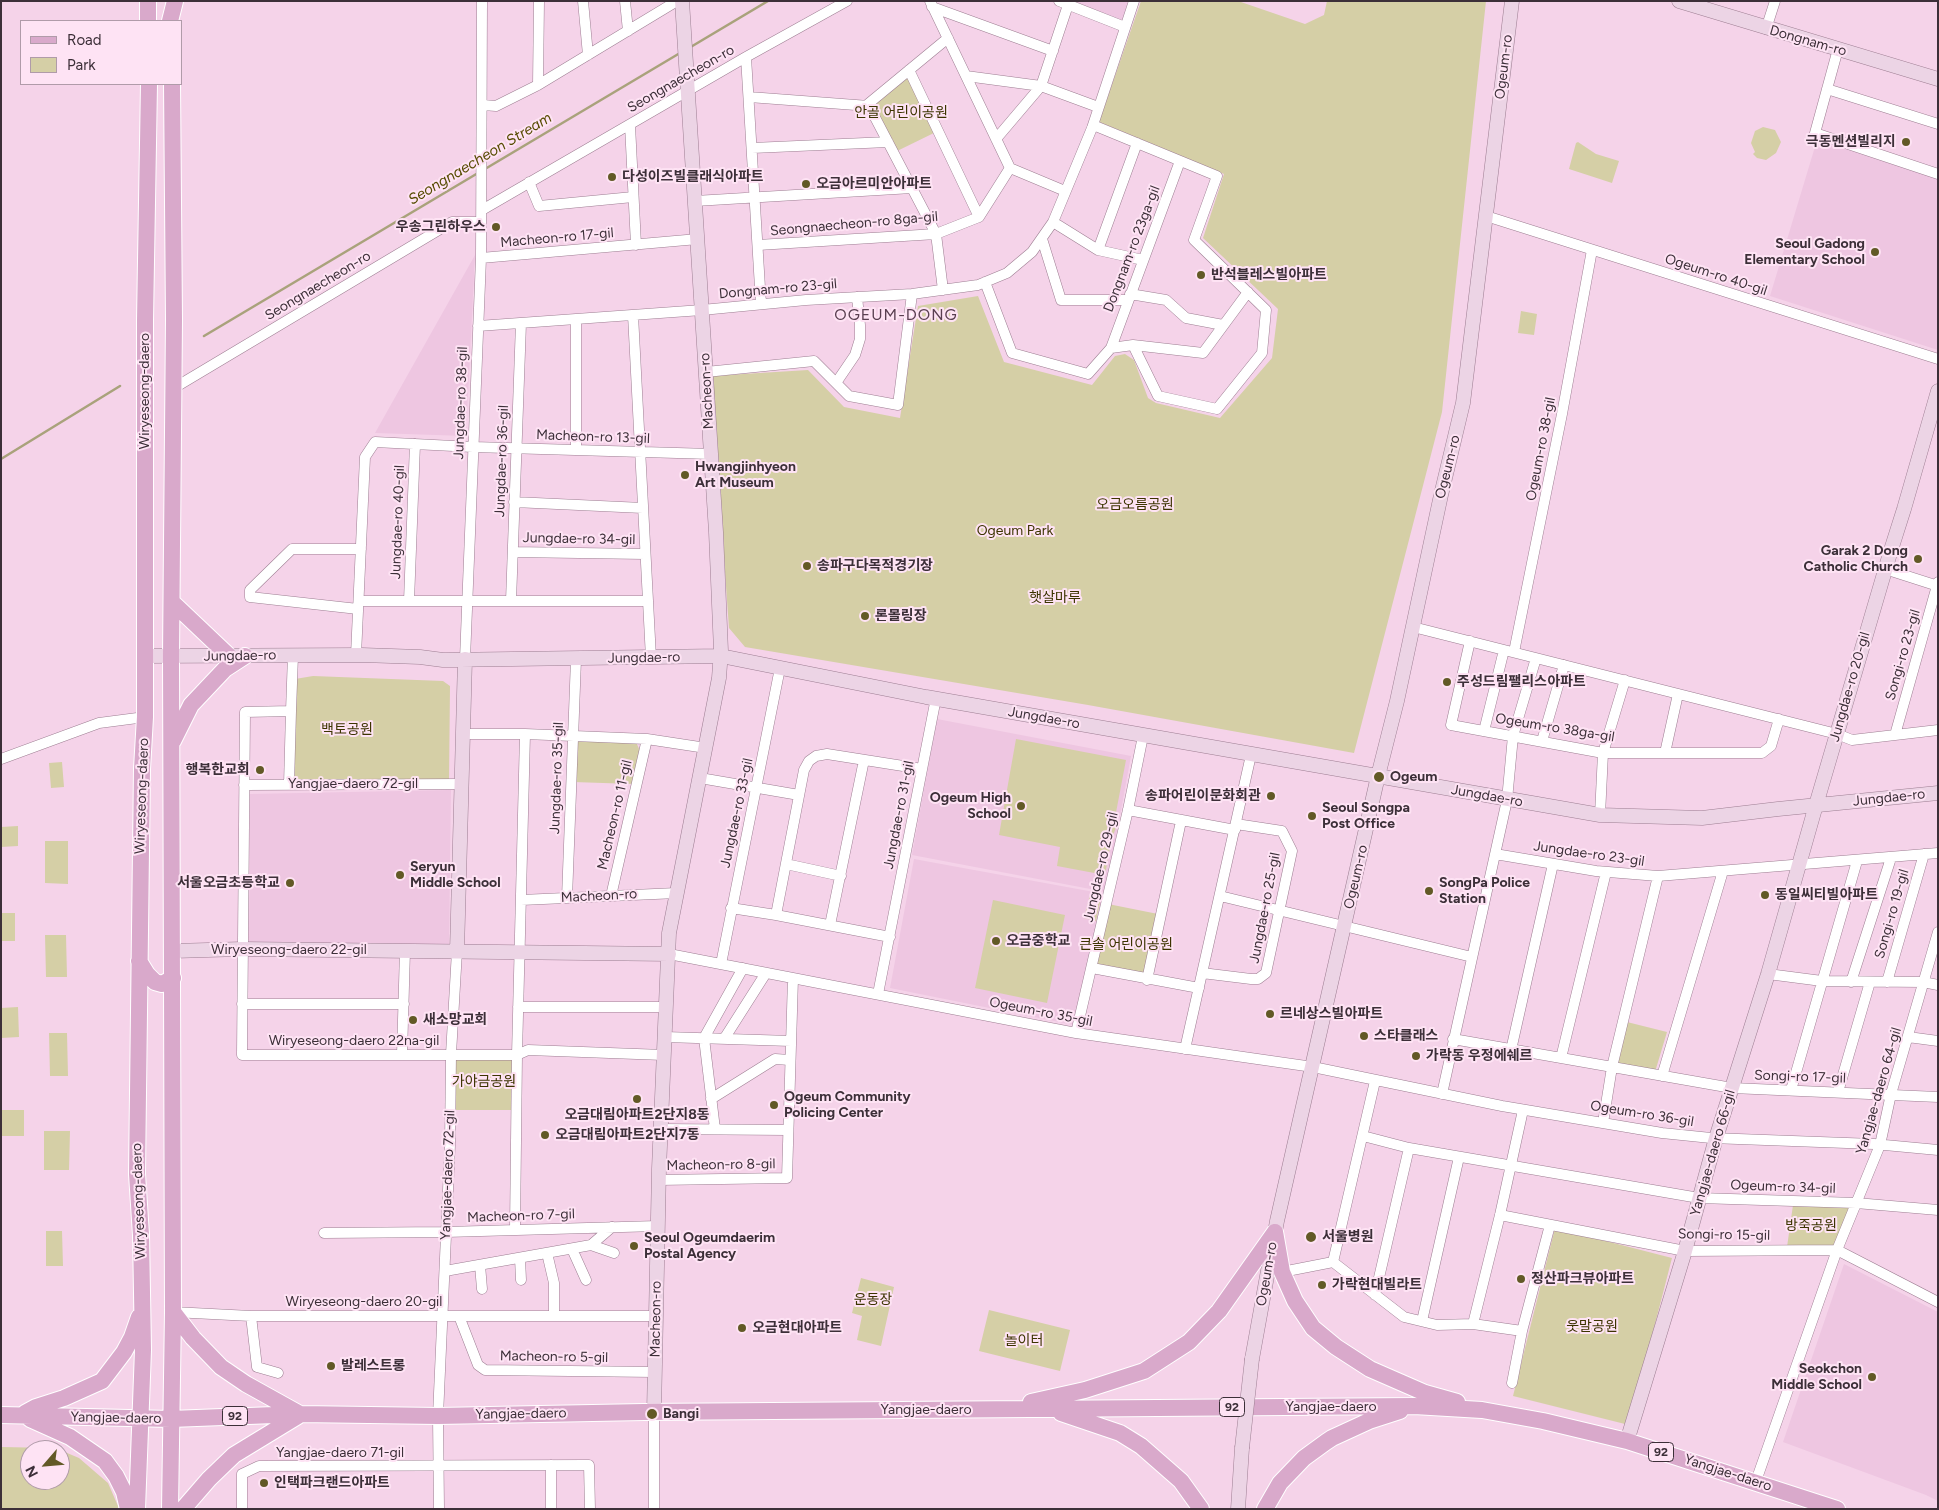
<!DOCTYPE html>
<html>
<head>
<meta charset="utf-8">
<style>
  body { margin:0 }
  #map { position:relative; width:1939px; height:1510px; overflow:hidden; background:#f5d3e9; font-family:Figtree,sans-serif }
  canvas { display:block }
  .frame { position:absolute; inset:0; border:2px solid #3c2f38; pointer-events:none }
  .legend { position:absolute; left:20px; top:20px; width:162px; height:65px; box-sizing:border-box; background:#fee3f4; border:1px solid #b09ba9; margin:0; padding:6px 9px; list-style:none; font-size:15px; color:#3c2f38 }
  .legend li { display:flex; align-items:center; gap:10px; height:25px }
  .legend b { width:25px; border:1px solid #b09ba9 }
  .north { position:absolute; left:20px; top:1440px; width:50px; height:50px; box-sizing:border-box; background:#fee3f4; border:1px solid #b09ba9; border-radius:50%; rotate:243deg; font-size:14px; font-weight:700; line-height:20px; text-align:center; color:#3c2f38 }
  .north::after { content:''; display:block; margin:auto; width:18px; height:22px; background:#625926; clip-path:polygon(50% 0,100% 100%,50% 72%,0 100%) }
</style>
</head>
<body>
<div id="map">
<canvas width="1939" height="1510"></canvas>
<div class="frame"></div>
<ul class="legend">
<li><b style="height:6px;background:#d9a9cb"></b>Road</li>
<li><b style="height:14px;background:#d5cfa6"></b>Park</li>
</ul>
<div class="north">N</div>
</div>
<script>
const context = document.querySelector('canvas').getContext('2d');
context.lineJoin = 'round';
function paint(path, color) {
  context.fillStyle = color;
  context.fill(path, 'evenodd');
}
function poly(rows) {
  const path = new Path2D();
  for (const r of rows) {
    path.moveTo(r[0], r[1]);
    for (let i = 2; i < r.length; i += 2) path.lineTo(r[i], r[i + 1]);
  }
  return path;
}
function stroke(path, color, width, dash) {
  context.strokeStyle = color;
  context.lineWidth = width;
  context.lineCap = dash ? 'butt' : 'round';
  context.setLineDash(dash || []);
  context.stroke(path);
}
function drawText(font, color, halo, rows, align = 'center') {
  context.font = font + ' Figtree,"Noto Sans KR",sans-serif';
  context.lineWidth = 4;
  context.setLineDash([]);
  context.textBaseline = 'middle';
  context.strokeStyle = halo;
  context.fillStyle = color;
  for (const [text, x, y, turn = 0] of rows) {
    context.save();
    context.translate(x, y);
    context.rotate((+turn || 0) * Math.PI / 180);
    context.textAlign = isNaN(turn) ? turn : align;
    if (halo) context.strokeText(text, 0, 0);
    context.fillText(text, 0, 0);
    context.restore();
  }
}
paint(poly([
  [1073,1,1128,1,1122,20],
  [1817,140,1938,179,1938,350,1770,296],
  [475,255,466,436,375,433],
  [937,719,1131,756,1106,892,912,855],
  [451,790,449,946,249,944,250,794],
  [914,859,1105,894,1074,1025,890,988],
  [1844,1264,1938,1312,1938,1501,1926,1495,1783,1442]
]), '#eec6e1');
paint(poly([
  [1141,1,1238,1,1305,24,1324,15,1327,1,1486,1,1442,412,1354,753,1088,705,745,647,729,628,711,376,808,370,844,407,900,418,918,306,978,296,1004,362,1092,385,1115,356,1125,354,1134,360,1148,398,1156,403,1220,418,1272,358,1278,309,1203,238,1224,174,1099,122],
  [909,70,938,131,893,153,869,106],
  [1763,127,1775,130,1781,142,1776,153,1766,160,1757,158,1753,154,1755,152,1751,143,1755,131],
  [1578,142,1596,154,1619,161,1612,183,1569,169,1576,143],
  [1521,311,1537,314,1534,335,1518,333],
  [313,676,443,681,450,686,449,781,292,782,295,679],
  [1016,739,1126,760,1114,823,1117,824,1111,842,1105,875,1057,866,1060,847,999,835],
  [574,740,636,742,640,751,633,784,573,782],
  [62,762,64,787,51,788,49,763],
  [18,826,18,846,1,847,1,827],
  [45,841,68,841,68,884,45,883],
  [1090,895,1101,898,1096,921,1084,918],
  [993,900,1065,915,1047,1003,975,988],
  [1108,904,1158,914,1146,977,1095,966],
  [1,913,15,913,15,941,1,941],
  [45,935,66,935,67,977,46,977],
  [18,1007,19,1037,1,1038,1,1008],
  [1627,1022,1667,1032,1655,1072,1616,1065],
  [49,1033,67,1033,68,1076,50,1076],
  [451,1054,517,1055,517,1110,452,1110],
  [1,1110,24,1110,24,1136,1,1136],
  [44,1131,70,1131,69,1170,44,1170],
  [1793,1205,1850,1208,1834,1246,1787,1247],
  [1555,1228,1672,1258,1629,1425,1513,1396],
  [46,1231,62,1231,63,1266,46,1266],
  [861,1278,894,1287,881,1346,857,1340,862,1316,852,1313],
  [989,1310,1070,1330,1060,1371,979,1351],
  [1,1447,53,1448,59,1450,30,1450,30,1480,60,1480,60,1450,79,1458,108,1483,118,1506,118,1509,1,1509]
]), '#d5cfa6');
stroke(poly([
  [689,48,768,1],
  [485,169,680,53],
  [204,336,478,173],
  [1,459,120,386]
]), '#a9a27b', 2.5);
const street = poly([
  [583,1,588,55],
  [625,1,628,31],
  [930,1,1010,168,1065,191],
  [1059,1,1125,27],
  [932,7,1053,51],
  [1766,29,1775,1],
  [1838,49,1815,133,1938,174],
  [746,57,761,304],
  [909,70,979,217],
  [966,76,1041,86,1098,107],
  [538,85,539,1],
  [1827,89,1938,124],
  [749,97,869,106],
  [483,105,496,106,538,85,677,1],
  [630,125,636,245],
  [996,139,1041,86,1068,5],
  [752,148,888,142],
  [529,182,539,206,633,197],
  [695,201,912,188],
  [482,210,746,57,847,1],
  [1486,216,1938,359],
  [1053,222,1098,250,1143,260],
  [1042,239,1061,300,1127,300],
  [758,245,936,234,979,217,1010,168],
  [1098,250,1137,143],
  [481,258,698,239],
  [985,282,1012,353,1088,374,1111,348,1133,345,1158,396,1217,409,1262,353,1266,310,1194,240,1217,176,1093,125],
  [943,290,936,234,868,104,948,38],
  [1130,294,1166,300,1186,318,1223,325],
  [633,315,651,658],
  [576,319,576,450],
  [478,326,702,310,806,300,912,294,978,285,1007,273,1032,252,1053,222,1092,128,1134,1],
  [1133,345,1203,353,1248,292],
  [1111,348,1180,161],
  [706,372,814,361,849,396,898,405,912,294],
  [836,383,855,355,860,339,860,325,857,297],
  [174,388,452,222,481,222],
  [514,502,643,508],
  [513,552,645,554],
  [1885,569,1938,586],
  [359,601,648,601],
  [409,601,415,444],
  [511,601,521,323],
  [358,609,250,597,250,590,292,549,361,549],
  [1413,627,1837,734,1852,740,1938,730],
  [1470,641,1451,725,1603,753,1762,753,1771,746,1779,719],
  [1514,652,1562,414,1592,250],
  [293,655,291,711,245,712,242,1055,517,1055,528,1050,664,1055],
  [356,655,365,457,375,442,473,447,711,454],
  [465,659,481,258,482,1],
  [1484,731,1504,650],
  [463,734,525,734,647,739,706,748],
  [1895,735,1938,582],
  [1542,741,1564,665],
  [1665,753,1678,694],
  [1,759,99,723,145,717],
  [700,778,799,795],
  [244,785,462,784],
  [289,785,291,711],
  [1128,810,1235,830],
  [1600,815,1603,753,1625,680],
  [1495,854,1596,871,1658,876,1938,853],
  [786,864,841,876],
  [611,896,647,739],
  [1220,896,1472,957],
  [567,898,576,659],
  [521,900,677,893],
  [731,908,776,915,890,937],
  [776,915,804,770,809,761,816,756,827,754,922,769],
  [830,925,864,760],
  [669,954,1076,1033,1313,1067,1502,1106,1662,1133,1711,1138,1874,1144,1938,1150],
  [721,964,780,668],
  [1092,968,1199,988],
  [1202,973,1251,979,1258,979,1266,973,1292,851,1282,831,1236,824],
  [1768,974,1822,981,1923,982,1938,985],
  [1147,980,1181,821],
  [1851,982,1891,858],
  [1887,982,1924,854],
  [878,994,936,698],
  [242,1004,404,1004],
  [518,1007,666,1007],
  [1076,1033,1128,810,1143,736],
  [665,1037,791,1041],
  [1908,1037,1938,1041],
  [724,1039,766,973],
  [1453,1039,1732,1088,1938,1097],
  [1185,1049,1251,755],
  [1511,1050,1553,864],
  [402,1055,405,950],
  [1561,1058,1606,872],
  [1662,1076,1723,871],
  [1791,1090,1857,861],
  [1838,1092,1870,982],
  [1442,1094,1507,800,1513,736,1536,658],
  [711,1099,775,1059,790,1060],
  [1603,1123,1612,1067,1658,876],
  [660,1129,788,1130],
  [715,1129,704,1038,743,968],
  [1363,1136,1409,1148,1699,1198,1856,1203,1938,1210],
  [658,1180,787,1178,793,978],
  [1500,1215,1685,1251,1837,1250,1938,1302],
  [515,1229,517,1055,525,734],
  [324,1233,446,1232,658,1226],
  [591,1245,614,1253],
  [572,1249,586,1280],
  [547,1253,554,1283,554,1316],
  [520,1258,521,1280],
  [1333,1262,1404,1317,1437,1325,1473,1324,1522,1331,1550,1225],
  [1333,1262,1375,1081],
  [480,1265,482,1289],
  [445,1271,591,1245,612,1227],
  [1282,1272,1333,1262],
  [1375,1295,1409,1148],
  [173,1312,251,1316,657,1316],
  [251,1316,257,1367,278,1373],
  [459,1316,478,1365,485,1370,655,1372],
  [1422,1321,1459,1157],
  [1473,1324,1500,1215,1523,1110],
  [1512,1383,1522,1331],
  [654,1412,654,1509],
  [1756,1481,1837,1250,1880,1145,1891,1094,1938,932],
  [242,1509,242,1474,259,1466,589,1465,590,1509],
  [439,1509,438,1416,450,1145,451,1054,457,951],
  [551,1509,551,1465]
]);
const secondary = poly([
  [1679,1,1938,79],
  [145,656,362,655,420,657,443,660,721,656,926,697,1600,815,1702,818,1778,809,1938,793],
  [173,951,242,949,669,954],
  [457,951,465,659],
  [1252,1359,1277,1221,1378,776,1397,701,1441,495,1463,403,1512,1],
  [654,1412,659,1169,669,933,719,678,721,651,716,532,682,1],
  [1627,1441,1685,1251,1716,1138,1768,974,1816,805,1891,550,1904,509,1938,391],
  [1238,1509,1242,1448]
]);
const primary = poly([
  [148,1,148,21],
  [170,21,175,1],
  [172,602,229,656],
  [173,741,191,705,225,669,245,656],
  [139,961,147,974,155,982,162,984,173,978],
  [1275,1232,1282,1272,1295,1301,1313,1328,1336,1347,1370,1369,1425,1393,1457,1402],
  [173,1312,193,1338,221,1367,246,1384,300,1414],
  [1031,1402,1085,1390,1144,1371,1189,1342,1219,1311,1275,1232],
  [25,1413,36,1407,64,1398,102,1381,124,1352,132,1337,139,1317],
  [1061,1413,1120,1433,1141,1446,1181,1481,1201,1509],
  [1,1415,171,1419,300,1414,438,1416,644,1412,1414,1406,1482,1410,1543,1421,1627,1441,1837,1509],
  [30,1419,70,1437,105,1461,116,1476,124,1492,128,1509],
  [137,1509,143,1350,141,1235,137,1174,142,769,145,717,145,320,149,84],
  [170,1509,173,1312,171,656,174,320,172,84],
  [183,1509,209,1479,234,1455,298,1416],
  [1265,1509,1280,1483,1304,1458,1326,1442,1332,1438,1369,1421,1400,1411]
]);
stroke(street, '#9d7e92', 11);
stroke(secondary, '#9d7e92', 15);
stroke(primary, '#fff', 18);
stroke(street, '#fff', 10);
stroke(secondary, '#ecd4e5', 14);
stroke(primary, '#d9a9cb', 16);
const secondaryBridge = poly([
  [1242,1448,1252,1359]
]);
stroke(secondaryBridge, '#9d7e92', 15, []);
stroke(secondaryBridge, '#ecd4e5', 14);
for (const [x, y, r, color] of [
  [1906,142,5,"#625926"],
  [612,177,5,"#625926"],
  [806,184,5,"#625926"],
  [496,227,5,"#625926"],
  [1875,252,5,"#625926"],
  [1201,275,5,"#625926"],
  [685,475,5,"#625926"],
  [1918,559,5,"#625926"],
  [807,566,5,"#625926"],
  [865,616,5,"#625926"],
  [1447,682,5,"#625926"],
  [260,770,5,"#625926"],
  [1379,777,6,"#625926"],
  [1271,796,5,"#625926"],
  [1021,806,5,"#625926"],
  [1312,816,5,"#625926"],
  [400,875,5,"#625926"],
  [290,883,5,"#625926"],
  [1429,891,5,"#625926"],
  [1765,895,5,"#625926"],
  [996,941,5,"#625926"],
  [1270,1014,5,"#625926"],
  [413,1020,5,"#625926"],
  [1364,1036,5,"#625926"],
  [1416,1056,5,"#625926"],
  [637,1099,5,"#625926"],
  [774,1105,5,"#625926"],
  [545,1135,5,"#625926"],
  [1311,1237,6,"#625926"],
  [634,1246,5,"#625926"],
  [1521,1279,5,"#625926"],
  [1322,1285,5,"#625926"],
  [742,1328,5,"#625926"],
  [331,1366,5,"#625926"],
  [1872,1377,5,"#625926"],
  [652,1414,6,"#625926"],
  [264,1483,5,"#625926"]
]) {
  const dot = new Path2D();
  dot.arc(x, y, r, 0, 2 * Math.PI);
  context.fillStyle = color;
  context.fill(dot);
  stroke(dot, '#fee3f4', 2);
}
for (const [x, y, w] of [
  [1232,1407,25],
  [235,1416,25],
  [1661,1452,25]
]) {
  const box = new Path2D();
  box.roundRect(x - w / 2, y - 9.5, w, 19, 4);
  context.fillStyle = '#fee3f4';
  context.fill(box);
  stroke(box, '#3c2f38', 1);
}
drawText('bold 12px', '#3c2f38', null, [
  ["92",1232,1407],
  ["92",235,1416],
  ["92",1661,1452]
]);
drawText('14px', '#3c2f38', '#fee3f4', [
  ["Dongnam-ro",1808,41,16],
  ["Ogeum-ro",1504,67,-83],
  ["Seongnaecheon-ro",681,79,-30],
  ["Seongnaecheon-ro 8ga-gil",854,224,-5],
  ["Macheon-ro 17-gil",557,238,-5],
  ["Dongnam-ro 23ga-gil",1132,249,-69],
  ["Ogeum-ro 40-gil",1716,275,18],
  ["Seongnaecheon-ro",318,286,-31],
  ["Dongnam-ro 23-gil",778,289,-5],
  ["Wiryeseong-daero",145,391,-90],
  ["Macheon-ro",707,391,-93],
  ["Jungdae-ro 38-gil",461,403,-88],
  ["Macheon-ro 13-gil",593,437,2],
  ["Ogeum-ro 38-gil",1541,449,-79],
  ["Jungdae-ro 36-gil",502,461,-88],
  ["Ogeum-ro",1448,467,-76],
  ["Jungdae-ro 40-gil",398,522,-88],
  ["Jungdae-ro 34-gil",579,539,1],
  ["Songi-ro 23-gil",1903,655,-74],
  ["Jungdae-ro",240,656,-1],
  ["Jungdae-ro",644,658,-1],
  ["Jungdae-ro 20-gil",1850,687,-74],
  ["Jungdae-ro",1044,718,10],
  ["Ogeum-ro 38ga-gil",1555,728,9],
  ["Jungdae-ro 35-gil",557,778,-88],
  ["Yangjae-daero 72-gil",353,784],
  ["Wiryeseong-daero",142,796,-88],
  ["Jungdae-ro",1487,796,10],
  ["Jungdae-ro",1889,798,-6],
  ["Jungdae-ro 33-gil",737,813,-78],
  ["Macheon-ro 11-gil",615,815,-77],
  ["Jungdae-ro 31-gil",899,815,-79],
  ["Jungdae-ro 23-gil",1589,854,8],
  ["Jungdae-ro 29-gil",1101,867,-77],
  ["Ogeum-ro",1356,877,-77],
  ["Macheon-ro",599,896,-3],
  ["Jungdae-ro 25-gil",1265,908,-79],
  ["Songi-ro 19-gil",1892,914,-74],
  ["Wiryeseong-daero 22-gil",289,950],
  ["Ogeum-ro 35-gil",1041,1012,11],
  ["Wiryeseong-daero 22na-gil",354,1041],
  ["Songi-ro 17-gil",1800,1077,2],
  ["Yangjae-daero 64-gil",1879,1091,-74],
  ["Ogeum-ro 36-gil",1642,1114,9],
  ["Yangjae-daero 66-gil",1713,1153,-74],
  ["Macheon-ro 8-gil",721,1165,-1],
  ["Yangjae-daero 72-gil",448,1175,-88],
  ["Ogeum-ro 34-gil",1783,1187,2],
  ["Wiryeseong-daero",139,1201,-92],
  ["Macheon-ro 7-gil",521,1216,-2],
  ["Songi-ro 15-gil",1724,1235,1],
  ["Ogeum-ro",1267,1274,-80],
  ["Wiryeseong-daero 20-gil",364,1302],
  ["Macheon-ro",656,1319,-89],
  ["Macheon-ro 5-gil",554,1357,1],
  ["Yangjae-daero",1331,1407],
  ["Yangjae-daero",926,1410],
  ["Yangjae-daero",521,1414,-1],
  ["Yangjae-daero",116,1418,1],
  ["Yangjae-daero 71-gil",340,1453],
  ["Yangjae-daero",1728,1473,18]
]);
drawText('14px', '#3c3400', '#fee3f4', [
  ["안골 어린이공원",901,113],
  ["오금오름공원",1135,505],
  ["Ogeum Park",1015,531],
  ["햇살마루",1055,598],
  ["백토공원",347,730],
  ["큰솔 어린이공원",1126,945],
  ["가야금공원",484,1082],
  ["방죽공원",1811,1226],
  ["운동장",873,1300],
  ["웃말공원",1592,1327],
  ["놀이터",1024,1341]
]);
drawText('bold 14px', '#3c2f38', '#fee3f4', [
  ["극동멘션빌리지",1896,142,"right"],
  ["다성이즈빌클래식아파트",622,177],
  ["오금아르미안아파트",816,184],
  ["우송그린하우스",486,227,"right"],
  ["Seoul Gadong",1865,244,"right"],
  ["Elementary School",1865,260,"right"],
  ["반석블레스빌아파트",1211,275],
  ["Hwangjinhyeon",695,467],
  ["Art Museum",695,483],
  ["Garak 2 Dong",1908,551,"right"],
  ["Catholic Church",1908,567,"right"],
  ["송파구다목적경기장",817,566],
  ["론볼링장",875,616],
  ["주성드림팰리스아파트",1457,682],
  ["행복한교회",250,770,"right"],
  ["Ogeum",1390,777],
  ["송파어린이문화회관",1261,796,"right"],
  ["Ogeum High",1011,798,"right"],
  ["School",1011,814,"right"],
  ["Seoul Songpa",1322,808],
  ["Post Office",1322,824],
  ["Seryun",410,867],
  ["Middle School",410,883],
  ["서울오금초등학교",280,883,"right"],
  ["SongPa Police",1439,883],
  ["Station",1439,899],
  ["동일씨티빌아파트",1775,895],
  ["오금중학교",1006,941],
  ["르네상스빌아파트",1280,1014],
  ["새소망교회",423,1020],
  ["스타클래스",1374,1036],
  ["가락동 우정에쉐르",1426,1056],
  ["Ogeum Community",784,1097],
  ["Policing Center",784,1113],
  ["오금대림아파트2단지8동",637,1115,"center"],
  ["오금대림아파트2단지7동",555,1135],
  ["서울병원",1322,1237],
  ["Seoul Ogeumdaerim",644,1238],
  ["Postal Agency",644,1254],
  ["정산파크뷰아파트",1531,1279],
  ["가락현대빌라트",1332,1285],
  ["오금현대아파트",752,1328],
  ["발레스트롱",341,1366],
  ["Seokchon",1862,1369,"right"],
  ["Middle School",1862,1385,"right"],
  ["Bangi",663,1414],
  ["인택파크랜드아파트",274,1483]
], 'left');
drawText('italic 15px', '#564b00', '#fee3f4', [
  ["Seongnaecheon Stream",480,159,-31]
]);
context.letterSpacing = '1px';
drawText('16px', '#5a3f51', '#fee3f4', [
  ["OGEUM-DONG",896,315]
]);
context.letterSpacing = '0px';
</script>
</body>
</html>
